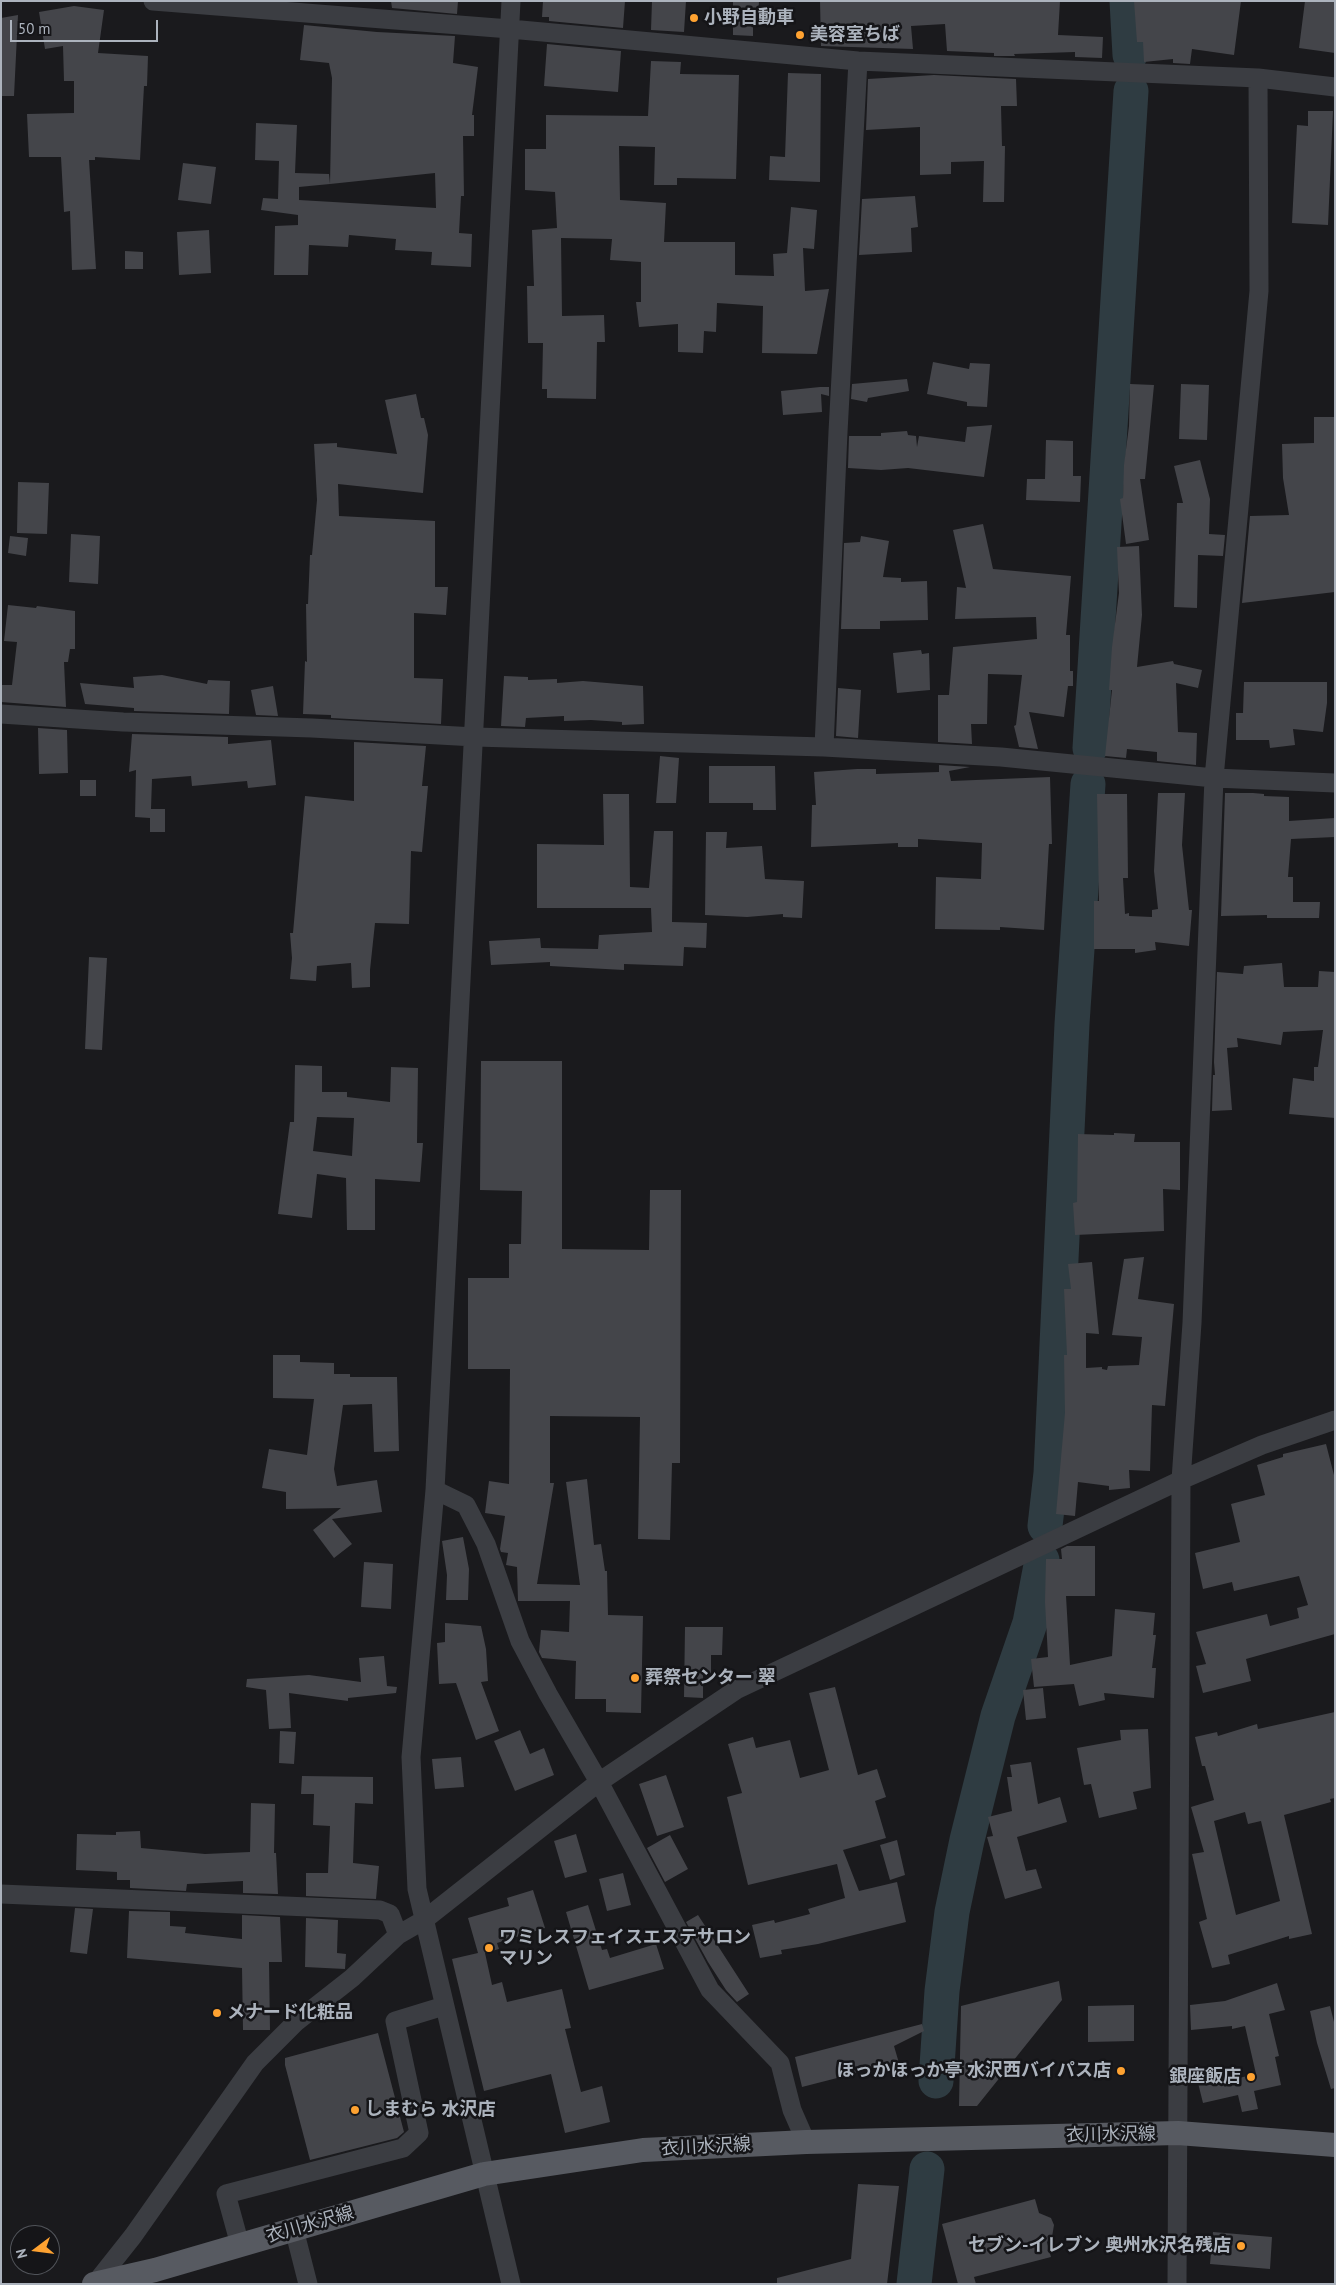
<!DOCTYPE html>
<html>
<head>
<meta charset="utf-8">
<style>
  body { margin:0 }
  #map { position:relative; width:1336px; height:2285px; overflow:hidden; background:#1a1a1d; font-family:"PT Sans",sans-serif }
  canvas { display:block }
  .frame { position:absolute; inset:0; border:2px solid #acb3bd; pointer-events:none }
  .north { position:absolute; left:10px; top:2225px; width:50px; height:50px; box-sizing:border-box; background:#151518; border:1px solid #51545a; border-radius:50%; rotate:255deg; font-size:14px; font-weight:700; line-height:20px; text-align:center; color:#acb3bd }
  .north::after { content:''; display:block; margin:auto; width:18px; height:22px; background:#fea231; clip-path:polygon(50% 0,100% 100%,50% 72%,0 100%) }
  .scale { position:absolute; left:10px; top:20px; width:148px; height:22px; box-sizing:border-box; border:2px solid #acb3bd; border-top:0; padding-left:6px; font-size:15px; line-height:18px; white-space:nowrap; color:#acb3bd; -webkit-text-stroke:4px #151518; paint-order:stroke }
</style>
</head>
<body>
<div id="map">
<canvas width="1336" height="2285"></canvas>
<div class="frame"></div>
<div class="north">N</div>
<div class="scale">50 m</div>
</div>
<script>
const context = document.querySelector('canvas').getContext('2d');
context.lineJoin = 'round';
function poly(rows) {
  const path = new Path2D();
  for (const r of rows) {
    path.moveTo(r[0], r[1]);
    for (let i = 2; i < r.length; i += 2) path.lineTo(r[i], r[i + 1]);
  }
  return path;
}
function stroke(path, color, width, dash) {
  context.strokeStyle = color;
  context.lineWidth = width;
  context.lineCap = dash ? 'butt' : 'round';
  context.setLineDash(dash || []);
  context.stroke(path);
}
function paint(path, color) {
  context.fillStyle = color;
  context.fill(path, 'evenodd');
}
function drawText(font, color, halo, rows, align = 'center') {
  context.font = font + ' "PT Sans","Noto Sans JP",sans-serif';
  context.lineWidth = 5;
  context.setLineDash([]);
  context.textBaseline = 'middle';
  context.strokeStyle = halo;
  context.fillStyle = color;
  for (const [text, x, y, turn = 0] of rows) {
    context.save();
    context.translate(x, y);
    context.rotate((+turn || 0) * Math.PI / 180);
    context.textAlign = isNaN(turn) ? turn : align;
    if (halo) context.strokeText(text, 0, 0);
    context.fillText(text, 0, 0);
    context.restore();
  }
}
stroke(poly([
  [1127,1,1130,55],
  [1090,748,1131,91],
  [1045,1526,1051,1473,1072,1024,1088,784],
  [936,2081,942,1991,952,1912,967,1840,998,1716,1030,1623,1042,1560],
  [914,2284,927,2169]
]), '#2f3c42', 35);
paint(poly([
  [391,1,458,1,457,14,392,8],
  [543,1,625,1,623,28,549,21,549,17,542,17],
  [652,1,686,1,684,32,651,30],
  [733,1,759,1,758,18,753,18,753,36,733,35],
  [820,1,1060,1,1058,35,1103,37,1102,58,1075,57,1075,52,1014,54,1015,56,994,56,994,53,947,51,945,24,911,26,913,49,821,46],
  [1134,1,1241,1,1234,55,1192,49,1190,64,1173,63,1173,59,1144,62,1143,42,1137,42],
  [1305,1,1335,1,1335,53,1299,48],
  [74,6,104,10,98,53,148,56,147,86,144,86,140,160,95,157,95,160,89,160,96,269,72,270,70,211,64,212,61,157,29,157,27,114,74,113,74,81,64,81,63,46,45,49,39,12],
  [18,15,14,96,1,96,1,18],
  [304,25,377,32,455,36,453,63,478,67,472,115,474,115,474,136,463,136,464,196,461,196,459,233,472,234,471,267,431,265,432,252,395,250,396,239,349,235,348,247,309,245,308,275,274,275,275,226,298,225,298,215,261,210,263,198,278,199,279,161,255,160,256,123,297,125,295,173,329,174,330,184,299,187,299,200,436,208,435,173,330,184,332,78,329,63,300,60],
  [547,44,621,51,618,92,544,86],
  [651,61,681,62,680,74,739,75,736,179,677,178,677,185,654,185,655,147,619,146,620,200,666,203,664,242,735,242,735,275,774,276,773,254,787,253,791,207,817,210,814,249,803,248,805,291,829,289,817,354,762,353,763,306,717,303,716,332,704,331,703,353,678,352,678,324,639,327,636,302,641,302,641,262,610,260,612,239,561,238,562,316,604,315,605,342,597,342,596,399,547,398,547,389,542,389,543,343,528,343,527,286,534,286,532,230,557,228,555,192,525,190,525,149,546,149,546,115,648,116],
  [788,73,821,74,820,182,769,180,770,156,785,157],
  [934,75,1016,79,1017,106,1001,106,1002,146,1005,146,1004,202,983,202,984,161,951,162,951,174,920,175,920,127,866,130,868,79],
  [1308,111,1333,111,1328,225,1292,223,1297,125,1308,126],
  [183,163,216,167,211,204,178,200],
  [915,196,918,227,911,228,912,252,859,255,862,199],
  [209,230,211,273,179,275,177,232],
  [125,251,143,252,143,269,125,269],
  [933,362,969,369,970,363,990,364,987,407,967,406,967,402,927,394],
  [907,379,909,391,868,398,867,402,851,399,852,384],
  [1130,384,1154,385,1145,479,1140,479,1149,540,1126,544,1120,499,1123,498,1124,465,1129,426],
  [1181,384,1209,385,1207,440,1179,439],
  [820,387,829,387,829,396,821,394,822,412,783,415,781,391],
  [416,394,421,418,424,418,428,435,423,493,338,484,339,516,435,521,435,587,448,587,446,615,414,613,414,678,443,679,441,724,331,718,331,715,303,714,305,661,307,662,306,604,308,604,310,555,312,555,317,500,314,444,337,443,337,447,397,454,385,400],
  [1314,417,1335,417,1335,592,1242,603,1250,516,1289,515,1283,478,1282,444,1314,443],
  [992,425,984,477,908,468,881,470,848,468,849,436,881,436,881,433,907,431,908,435,916,436,917,447,919,436,965,442,967,427],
  [1046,440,1073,441,1073,476,1081,476,1080,502,1026,500,1027,479,1045,479],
  [1200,460,1210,499,1209,534,1225,535,1223,556,1198,555,1197,608,1174,607,1177,503,1183,503,1174,466],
  [18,482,49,483,47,534,17,533],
  [983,524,993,569,1071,576,1066,635,1070,635,1070,671,1073,671,1073,686,1068,686,1064,717,1029,712,1038,749,1019,747,1014,726,1016,725,1022,675,988,674,987,724,971,724,972,744,938,742,938,695,949,695,953,647,1037,639,1036,617,955,619,957,587,966,588,953,530],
  [71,534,100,536,98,584,69,582],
  [10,536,28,538,26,556,8,553],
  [861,536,889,541,883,577,901,578,901,582,927,581,928,620,880,621,880,629,841,629,844,543,860,542],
  [1139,546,1142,615,1137,667,1173,661,1174,664,1202,670,1198,688,1176,683,1178,732,1197,733,1196,765,1157,761,1157,752,1127,749,1126,758,1105,756,1112,690,1109,690,1112,647,1119,593,1117,547],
  [8,605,36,608,37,606,75,611,75,649,70,649,68,662,64,662,66,707,1,702,1,685,12,685,17,642,4,641],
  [921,650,922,654,929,653,930,690,897,693,893,653],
  [162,675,207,684,208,680,230,681,229,714,134,711,134,708,85,704,80,683,134,688,133,677],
  [504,676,528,677,528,680,557,679,557,683,583,681,643,686,644,724,622,725,622,722,591,720,564,721,564,716,526,718,525,727,501,726],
  [1244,682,1327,682,1327,703,1323,732,1293,729,1295,745,1270,748,1269,740,1236,740,1236,713,1243,713],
  [273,686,278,716,256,715,251,690],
  [838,688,861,690,858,738,836,736],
  [38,728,67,730,68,773,39,774],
  [132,734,228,737,228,744,271,740,276,785,248,788,247,781,192,786,191,776,152,779,151,809,165,809,165,832,150,832,150,818,135,817,136,770,129,772],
  [354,742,426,746,422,786,428,786,422,852,411,851,409,924,375,923,370,970,370,987,352,988,351,963,317,966,316,981,290,979,292,958,290,933,293,933,305,796,354,801],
  [660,756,679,758,676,803,656,803],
  [939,765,970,767,949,771,951,781,1050,777,1052,844,1049,844,1044,930,1000,927,1000,930,935,929,936,877,981,879,982,843,918,839,918,847,898,847,898,843,811,847,812,805,816,805,814,772,857,769,876,769,876,774,939,772],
  [709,766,775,766,776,810,753,810,753,803,709,803],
  [80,780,96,780,96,796,80,796],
  [1158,793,1185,793,1182,845,1189,910,1192,910,1189,946,1155,942,1156,950,1135,953,1135,949,1094,949,1094,901,1099,901,1097,794,1127,794,1128,878,1123,878,1125,914,1129,913,1129,916,1152,917,1152,910,1158,909,1154,871],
  [1225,793,1253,793,1264,794,1264,796,1289,797,1289,821,1335,818,1335,837,1291,839,1288,877,1293,877,1293,902,1320,902,1319,918,1267,918,1267,915,1221,916],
  [603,794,629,794,630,887,649,888,654,831,673,831,672,922,707,923,706,948,684,947,683,966,624,964,624,970,550,966,550,962,491,965,489,941,540,938,541,948,598,949,599,935,652,932,651,908,537,908,537,844,604,845],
  [706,832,727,832,726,848,762,846,765,879,804,881,802,918,783,917,783,914,747,917,705,915],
  [89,957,107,958,102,1050,85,1049],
  [1282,963,1284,987,1318,987,1319,971,1335,972,1335,1118,1289,1114,1293,1078,1314,1081,1314,1067,1318,1067,1323,1030,1283,1032,1281,1045,1237,1038,1238,1047,1227,1048,1232,1110,1212,1111,1213,1075,1215,1075,1214,1062,1217,972,1243,974,1244,966],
  [481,1061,562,1061,562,1249,649,1250,650,1190,681,1190,680,1463,672,1463,670,1540,638,1539,640,1417,550,1416,550,1483,554,1483,537,1584,580,1585,566,1482,587,1479,594,1545,601,1544,605,1571,607,1571,608,1615,643,1616,641,1713,606,1712,606,1699,575,1699,576,1661,542,1658,539,1652,541,1630,569,1632,570,1601,518,1601,517,1567,506,1565,508,1553,501,1552,500,1549,505,1516,485,1513,489,1481,509,1484,510,1369,468,1369,468,1278,509,1278,509,1244,521,1244,522,1191,480,1190],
  [295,1065,322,1066,322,1092,347,1092,347,1097,390,1102,391,1067,418,1068,417,1143,423,1143,420,1182,375,1179,375,1230,347,1230,346,1178,317,1174,312,1218,278,1214,290,1122,294,1122],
  [317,1117,354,1118,352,1156,313,1151],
  [1114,1133,1135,1134,1134,1142,1180,1142,1180,1190,1163,1189,1164,1231,1075,1235,1073,1203,1077,1202,1078,1134,1114,1135],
  [1144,1257,1138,1299,1174,1304,1165,1406,1152,1405,1150,1471,1129,1470,1130,1488,1109,1490,1109,1486,1078,1482,1075,1516,1056,1514,1065,1413,1064,1355,1067,1355,1064,1289,1071,1289,1068,1264,1092,1262,1099,1334,1086,1333,1086,1368,1102,1367,1102,1369,1107,1370,1108,1366,1139,1365,1142,1337,1112,1335,1124,1259],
  [273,1355,300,1355,300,1362,334,1363,334,1374,350,1374,350,1377,397,1377,399,1451,374,1452,372,1404,343,1405,334,1469,337,1486,377,1480,382,1512,332,1519,352,1544,334,1558,313,1530,341,1508,286,1509,286,1492,262,1488,269,1449,307,1455,314,1399,273,1398],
  [1326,1444,1335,1479,1335,1634,1246,1659,1251,1681,1203,1693,1196,1666,1206,1664,1196,1632,1267,1614,1270,1626,1299,1618,1297,1608,1308,1605,1299,1576,1234,1591,1232,1582,1203,1589,1195,1553,1240,1542,1231,1504,1265,1495,1257,1465,1283,1457,1283,1454],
  [463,1537,469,1569,468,1600,446,1600,447,1575,442,1541],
  [1067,1546,1095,1546,1095,1596,1066,1596,1070,1665,1112,1656,1115,1609,1155,1613,1153,1635,1156,1635,1152,1668,1156,1668,1154,1698,1104,1693,1105,1700,1079,1706,1074,1684,1034,1687,1031,1659,1048,1657,1045,1602,1046,1559,1062,1559,1061,1549],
  [364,1562,393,1564,391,1609,361,1607],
  [445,1623,481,1626,486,1649,488,1681,481,1682,499,1731,476,1740,456,1683,439,1684,437,1643,445,1642],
  [685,1627,723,1627,722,1655,711,1655,711,1674,703,1673,703,1698,684,1697],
  [384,1656,387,1686,397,1687,396,1693,348,1698,348,1701,289,1693,291,1728,269,1729,266,1690,246,1687,247,1679,309,1675,361,1682,359,1658],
  [835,1687,858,1775,877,1769,886,1797,875,1801,886,1838,843,1850,859,1891,897,1882,906,1922,818,1944,781,1950,782,1954,760,1958,752,1925,774,1920,775,1923,810,1914,808,1909,845,1898,837,1864,748,1885,727,1797,742,1793,728,1744,753,1737,756,1748,790,1740,800,1778,829,1770,809,1693],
  [1043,1688,1046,1718,1026,1720,1023,1690],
  [1335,1712,1335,1798,1330,1799,1331,1802,1284,1815,1312,1934,1289,1939,1289,1936,1228,1955,1230,1964,1212,1968,1199,1922,1207,1919,1192,1854,1204,1852,1191,1807,1214,1800,1205,1766,1202,1766,1195,1737,1217,1732,1218,1736,1257,1724,1258,1729],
  [1245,1812,1248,1824,1261,1821,1280,1901,1236,1915,1214,1821],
  [1148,1729,1151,1788,1133,1792,1137,1809,1099,1818,1091,1784,1084,1785,1077,1748,1121,1740,1120,1730],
  [520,1730,530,1754,544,1748,554,1775,515,1791,494,1741],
  [280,1731,296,1732,294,1764,279,1763],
  [461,1757,464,1787,435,1789,432,1759],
  [1031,1762,1038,1804,1060,1797,1067,1822,1017,1837,1026,1871,1036,1869,1042,1888,1005,1899,987,1837,993,1836,988,1817,1012,1811,1007,1777,1012,1777,1010,1765],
  [666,1775,684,1827,657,1836,639,1784],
  [302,1776,373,1777,373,1804,355,1803,353,1863,379,1866,376,1899,306,1896,306,1873,328,1873,330,1826,313,1825,314,1794,301,1794],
  [251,1803,275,1804,274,1853,276,1853,278,1894,243,1893,243,1881,187,1884,186,1891,130,1888,130,1880,117,1880,117,1872,76,1870,77,1834,116,1835,116,1832,140,1831,141,1848,205,1854,250,1852],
  [576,1834,587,1872,565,1878,554,1841],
  [670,1835,688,1869,665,1882,647,1848],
  [897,1840,905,1875,890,1880,880,1845],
  [623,1873,631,1905,607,1911,599,1879],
  [533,1890,545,1928,497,1943,499,1949,485,1953,492,1985,502,1982,507,2002,562,1989,571,2028,565,2029,581,2092,602,2086,610,2122,565,2133,551,2074,484,2091,452,1959,478,1953,468,1918,509,1906,507,1898],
  [588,1905,602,1950,607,1949,610,1958,656,1944,664,1969,589,1990,566,1912],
  [75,1908,93,1909,87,1954,70,1952],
  [129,1911,170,1912,170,1926,186,1927,185,1933,242,1939,242,1915,280,1917,282,1962,269,1962,270,2030,243,2030,242,1968,127,1958],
  [698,1915,749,1994,737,2002,726,1990,708,1962,686,1922],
  [306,1918,338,1920,337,1953,346,1954,345,1969,305,1967],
  [1059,1981,1062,2000,977,2106,959,2106,961,2006],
  [1277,1983,1285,2010,1269,2014,1279,2056,1275,2057,1281,2085,1254,2091,1258,2109,1242,2112,1238,2095,1203,2103,1198,2083,1225,2076,1226,2081,1256,2074,1245,2026,1232,2029,1232,2026,1191,2030,1190,2005,1225,2001],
  [1134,2005,1134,2041,1088,2042,1088,2006],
  [1330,2006,1335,2026,1335,2088,1331,2089,1317,2043,1310,2011],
  [922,2024,924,2031,894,2046,901,2070,882,2075,880,2067,802,2087,795,2057],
  [378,2033,404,2132,397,2138,310,2160,285,2065,285,2058],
  [858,2184,899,2186,887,2284,777,2284,777,2278,851,2259],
  [1035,2199,1039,2213,1051,2218,1054,2225,1052,2237,1047,2242,1051,2257,974,2277,976,2284,958,2284,942,2224],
  [1213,2232,1272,2237,1270,2269,1210,2264]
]), '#44454a');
stroke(poly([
  [153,1,510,29,858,61,1258,78,1335,87],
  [1,714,123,722,312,728,475,737,824,747,1001,757,1214,778,1335,783],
  [824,747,838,432,858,61],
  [435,1490,466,1505,486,1544,520,1641,548,1694,599,1782,710,1990,780,2063,792,2110,806,2142],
  [1,1894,380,1910,390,1914,398,1935],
  [294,2229,308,2284],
  [240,2245,226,2194,403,2148,419,2133,395,2021,444,2006],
  [95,2284,133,2236,255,2063,296,2022,352,1978,398,1935,424,1920,599,1782,736,1690,1181,1480,1262,1445,1335,1420],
  [511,2284,417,1889,411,1757,435,1490,511,1],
  [1177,2284,1181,1480,1192,1323,1214,778,1259,291,1258,78]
]), '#3b3d42', 19);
stroke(poly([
  [94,2284,155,2270,484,2174,643,2150,806,2142,1178,2133,1335,2145]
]), '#575a61', 24);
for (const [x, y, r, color] of [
  [694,18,5,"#fea231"],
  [800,35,5,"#fea231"],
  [635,1678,5,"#fea231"],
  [489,1948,5,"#fea231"],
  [217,2013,5,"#fea231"],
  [1121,2071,5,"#fea231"],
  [1251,2077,5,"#fea231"],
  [355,2110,5,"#fea231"],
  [1241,2246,5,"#fea231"]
]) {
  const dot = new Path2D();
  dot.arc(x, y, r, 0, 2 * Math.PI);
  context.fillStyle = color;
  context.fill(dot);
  stroke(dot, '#151518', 2);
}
drawText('bold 18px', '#acb3bd', '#151518', [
  ["小野自動車",704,18],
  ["美容室ちば",810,35],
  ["葬祭センター 翠",645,1678],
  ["ワミレスフェイスエステサロン",499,1938],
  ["マリン",499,1959],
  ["メナード化粧品",227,2013],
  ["ほっかほっか亭 水沢西バイパス店",1111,2071,"right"],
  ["銀座飯店",1241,2077,"right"],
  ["しまむら 水沢店",365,2110],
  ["セブン-イレブン 奥州水沢名残店",1231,2246,"right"]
], 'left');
drawText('18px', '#acb3bd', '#151518', [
  ["衣川水沢線",1111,2135,-1],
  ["衣川水沢線",706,2147,-3],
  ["衣川水沢線",310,2225,-16]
]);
</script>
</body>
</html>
